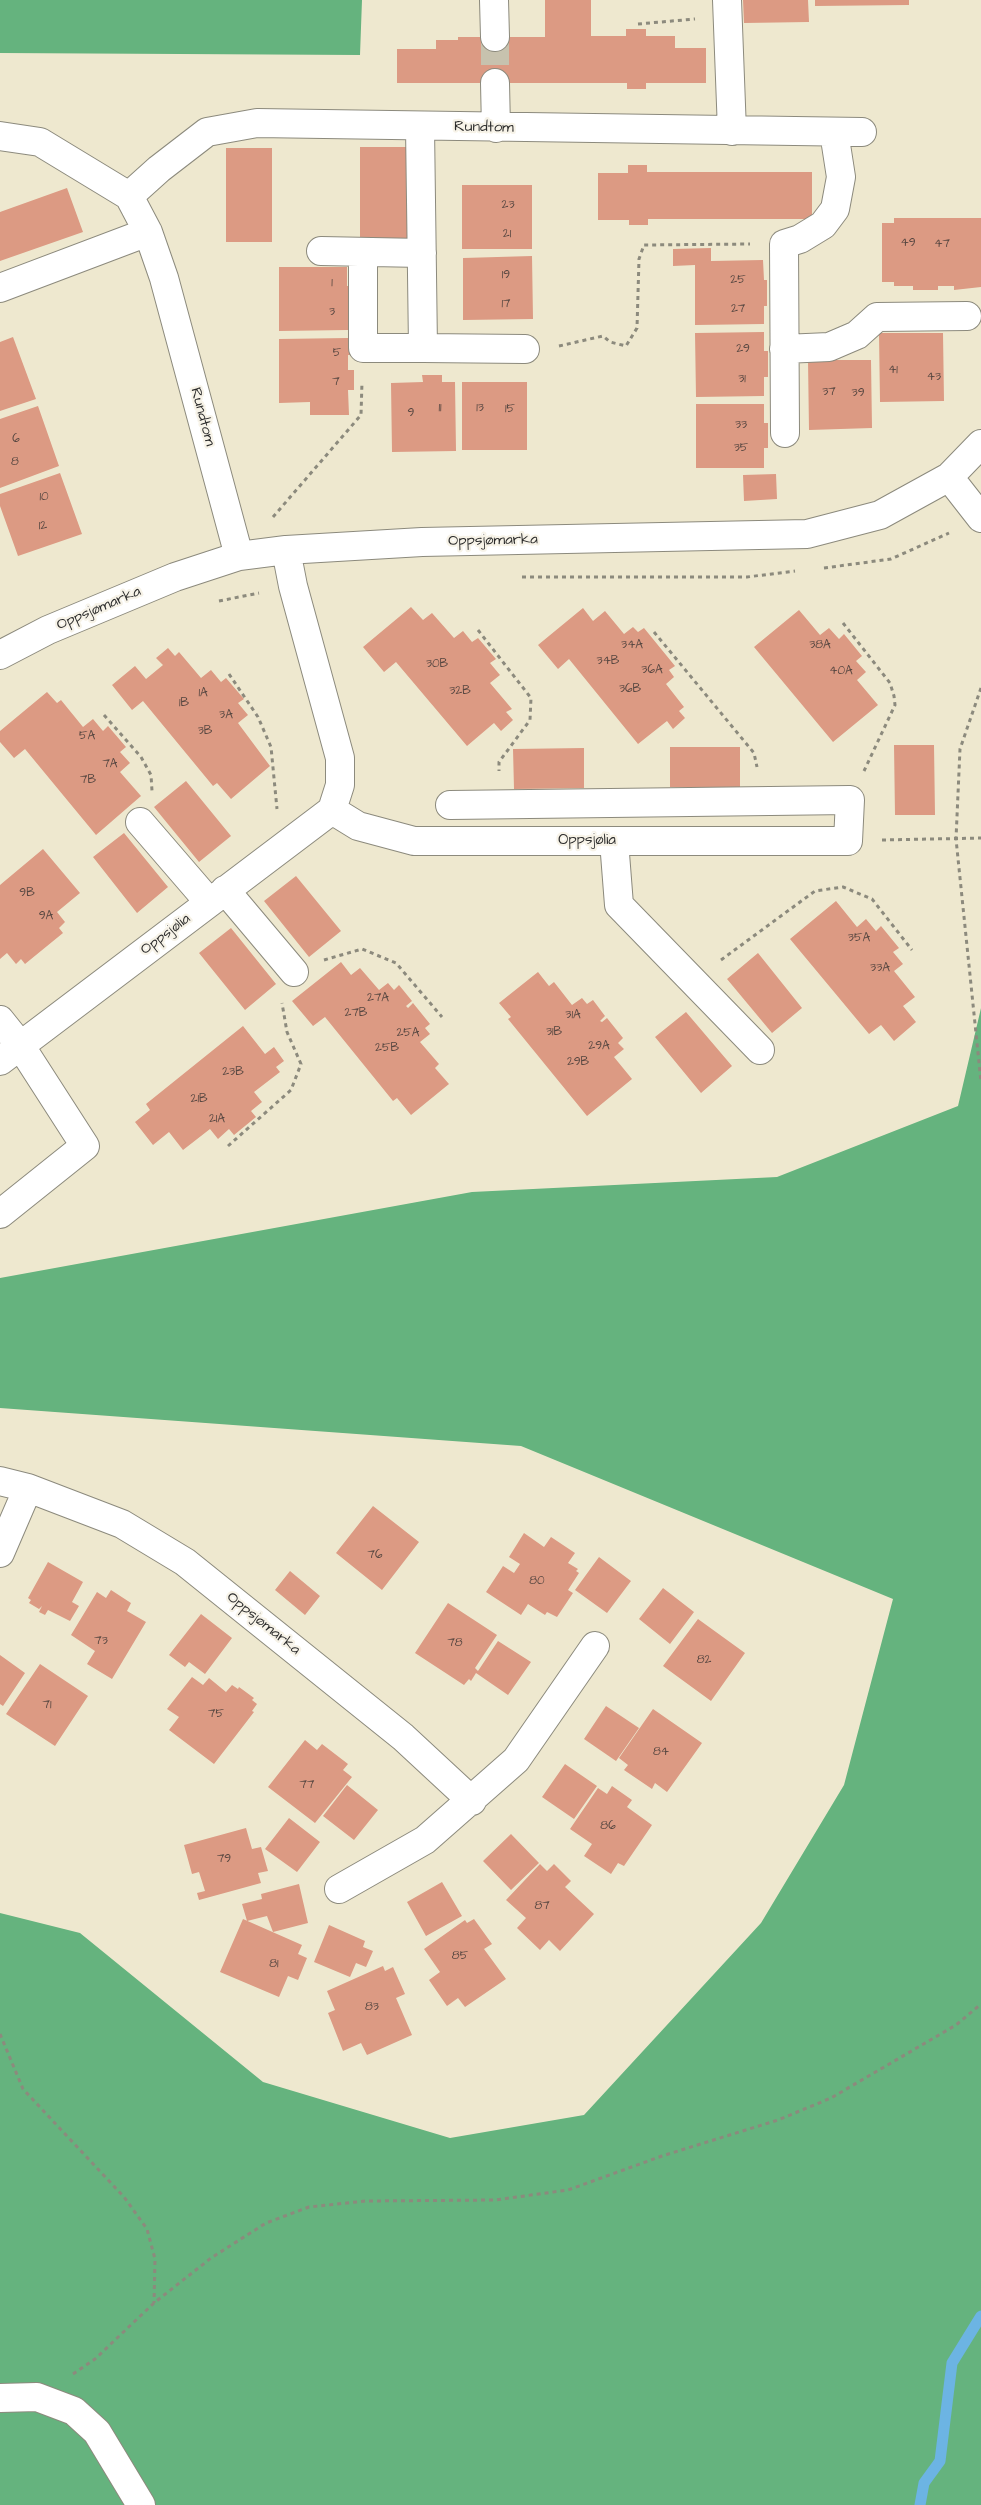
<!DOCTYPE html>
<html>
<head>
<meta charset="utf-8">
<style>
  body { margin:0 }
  canvas { display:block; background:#eee8cf }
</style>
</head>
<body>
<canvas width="981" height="2505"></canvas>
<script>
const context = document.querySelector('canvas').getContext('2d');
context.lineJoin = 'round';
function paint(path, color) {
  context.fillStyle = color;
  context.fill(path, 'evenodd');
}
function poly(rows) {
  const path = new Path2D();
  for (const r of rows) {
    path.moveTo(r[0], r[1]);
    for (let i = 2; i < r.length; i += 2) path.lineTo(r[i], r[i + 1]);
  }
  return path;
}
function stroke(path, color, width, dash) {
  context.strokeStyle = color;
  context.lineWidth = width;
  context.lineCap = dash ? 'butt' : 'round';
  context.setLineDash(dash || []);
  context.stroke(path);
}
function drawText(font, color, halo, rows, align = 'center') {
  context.font = font + ' "Architects Daughter",sans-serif';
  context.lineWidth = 4.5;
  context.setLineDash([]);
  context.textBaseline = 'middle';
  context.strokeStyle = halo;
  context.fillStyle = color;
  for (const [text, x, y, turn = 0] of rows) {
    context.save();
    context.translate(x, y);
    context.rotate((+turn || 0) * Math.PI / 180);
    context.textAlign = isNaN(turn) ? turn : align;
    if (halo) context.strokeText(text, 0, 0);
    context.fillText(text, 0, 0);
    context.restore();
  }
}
paint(poly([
  [0,0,362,0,360,55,0,53],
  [981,1008,981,2505,0,2505,0,1913,80,1933,263,2082,450,2138,584,2115,761,1923,844,1785,893,1599,521,1446,0,1408,0,1278,472,1192,777,1177,958,1106]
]), '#65b37e');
stroke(poly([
  [920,2505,924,2483,940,2461,952,2363,981,2316]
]), '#6cb4e3', 11);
paint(poly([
  [545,0,591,0,591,36,626,36,626,29,646,29,646,36,675,36,675,48,706,48,706,83,646,83,646,89,627,89,627,83,397,83,397,49,436,49,436,40,458,40,458,37,545,37],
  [743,0,808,0,809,22,744,23],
  [815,0,909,0,909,5,815,6],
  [360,147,407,147,407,241,360,241],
  [226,148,272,148,272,242,226,242],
  [628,165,647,165,647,172,812,172,812,219,648,219,648,225,629,225,629,220,598,220,598,173,628,173],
  [462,185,532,185,532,249,462,249],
  [67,188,83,232,0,261,0,212],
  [894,218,981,218,981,287,954,290,954,286,938,286,938,290,913,290,913,286,894,286,894,282,882,282,882,223,894,223],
  [711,248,711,261,763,260,764,280,767,280,767,306,764,306,764,324,695,325,695,265,673,266,673,249],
  [532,256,533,319,463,320,463,258],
  [279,267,347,267,347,286,352,286,352,313,348,313,348,330,279,331],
  [764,332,764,351,768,351,768,377,764,377,764,396,696,397,695,333],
  [879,333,943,333,944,401,880,402],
  [13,337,36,399,0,411,0,342],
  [348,338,348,342,351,342,352,355,348,355,348,370,354,370,354,390,348,390,349,415,310,415,310,402,279,403,279,339],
  [808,360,871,360,872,428,809,430],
  [422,375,442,375,442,382,455,382,456,451,392,452,391,383,423,382],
  [462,382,527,382,527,450,462,450],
  [696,404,764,404,764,423,768,423,768,448,764,448,764,468,696,468],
  [38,406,59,466,0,488,0,419],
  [60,473,82,534,18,556,0,506,0,494],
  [776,474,777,499,744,501,743,475],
  [411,607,423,620,432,613,454,638,463,631,472,642,478,638,496,659,490,663,500,675,490,683,512,709,506,712,513,720,501,731,494,723,467,746,396,662,384,672,363,647],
  [583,608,593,621,605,611,624,634,633,627,638,632,644,628,675,666,669,670,674,677,666,684,684,707,679,711,685,718,673,729,667,721,638,744,569,659,558,669,538,645],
  [799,610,820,635,829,628,839,639,844,634,862,656,856,661,866,672,857,680,878,705,833,742,754,647],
  [168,648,175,656,179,652,201,678,211,670,221,682,226,678,244,699,238,703,248,715,238,723,270,766,231,799,217,783,213,786,143,701,132,710,112,685,135,666,146,679,163,665,156,658],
  [47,692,57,703,61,700,83,727,93,719,103,731,108,726,126,747,120,752,130,763,120,772,141,796,96,835,25,749,14,758,0,742,0,731],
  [894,745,934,745,935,815,895,815],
  [670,747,740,747,740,787,670,787],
  [584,748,584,788,514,789,513,749],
  [186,781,231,836,199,862,154,807],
  [124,833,168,887,137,913,93,857],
  [43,849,80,893,57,912,65,922,59,928,63,933,25,964,21,959,16,964,7,953,0,959,0,885],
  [296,876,341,931,309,957,264,901],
  [836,901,857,927,866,919,876,931,881,926,899,948,893,952,903,964,894,971,915,997,903,1006,916,1022,894,1041,881,1025,869,1034,790,939],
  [231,928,276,984,245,1010,199,953],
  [758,953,802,1008,772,1033,727,979],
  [341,962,351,975,360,968,379,990,388,983,394,990,399,985,412,1001,406,1006,408,1008,413,1003,430,1024,425,1028,430,1034,420,1042,439,1064,435,1068,449,1084,411,1115,397,1098,393,1101,325,1017,313,1026,292,1001],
  [538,972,549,986,554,982,572,1005,582,998,587,1004,593,1000,605,1016,600,1021,602,1022,607,1018,623,1038,618,1043,624,1049,614,1057,632,1079,587,1116,508,1019,511,1017,499,1003],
  [686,1012,732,1066,701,1093,655,1037],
  [243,1026,265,1054,274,1047,284,1061,276,1067,280,1072,254,1092,262,1102,251,1111,256,1117,234,1135,229,1129,218,1139,210,1129,183,1150,169,1132,153,1145,135,1122,150,1110,146,1104],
  [373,1506,419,1542,382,1590,336,1553],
  [524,1533,544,1547,551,1537,575,1553,568,1563,578,1569,576,1571,579,1573,568,1590,573,1593,557,1617,547,1612,545,1615,528,1604,521,1615,486,1592,503,1566,514,1573,520,1564,509,1557],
  [599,1557,631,1581,607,1613,575,1590],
  [48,1562,83,1582,72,1602,79,1606,70,1621,48,1610,45,1615,39,1612,42,1606,39,1609,29,1603,31,1600,28,1598],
  [290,1571,320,1596,305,1615,275,1590],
  [663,1588,694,1612,670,1644,639,1619],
  [111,1590,131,1603,127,1611,146,1622,112,1679,87,1664,95,1651,71,1635,97,1592,106,1598],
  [448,1603,497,1635,475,1668,478,1671,498,1641,531,1662,508,1695,476,1673,471,1681,469,1679,464,1685,415,1653],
  [201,1614,232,1638,205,1674,189,1662,185,1667,169,1655],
  [698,1619,745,1653,711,1701,663,1666],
  [0,1655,25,1673,3,1706,0,1704],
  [40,1664,88,1696,55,1746,6,1714],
  [192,1677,203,1685,209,1678,226,1692,232,1685,238,1689,239,1687,254,1698,252,1700,257,1704,252,1711,254,1712,214,1764,169,1730,179,1717,167,1709],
  [606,1706,639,1728,616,1761,584,1739],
  [653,1709,702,1743,667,1792,655,1783,652,1789,624,1770,628,1765,619,1758],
  [305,1740,317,1750,322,1744,348,1764,343,1770,352,1777,315,1823,268,1787],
  [565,1764,597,1786,574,1819,542,1797],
  [347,1785,378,1810,354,1840,323,1816],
  [612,1786,632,1800,627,1807,652,1825,624,1866,618,1863,611,1874,584,1856,592,1844,570,1829,598,1788,607,1794],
  [289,1818,320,1842,297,1872,265,1849],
  [246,1828,252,1849,261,1847,268,1871,258,1873,261,1883,199,1900,197,1893,205,1891,199,1872,192,1874,184,1845],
  [511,1834,539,1863,511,1890,483,1861],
  [540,1864,547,1871,554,1864,571,1881,565,1887,594,1914,560,1951,549,1940,540,1950,517,1928,526,1918,506,1900],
  [442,1882,462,1916,426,1936,407,1902],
  [299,1884,308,1923,273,1932,267,1916,247,1921,242,1904,262,1899,261,1894],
  [243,1919,302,1945,298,1954,307,1958,298,1980,288,1976,279,1997,220,1972],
  [474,1919,492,1944,484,1949,506,1979,465,2007,458,1998,447,2006,429,1980,440,1972,424,1949,465,1920,467,1923],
  [329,1925,365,1941,363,1947,373,1951,366,1967,356,1963,350,1977,314,1962],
  [383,1966,385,1971,393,1967,405,1994,396,1998,412,2035,367,2055,361,2043,343,2051,328,2013,335,2010,327,1991]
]), '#dc9a83');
stroke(poly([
  [495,37,495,83]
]), '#c7c2ae', 28, [28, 14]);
const minor = poly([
  [494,0,495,37],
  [727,0,732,131],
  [495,83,496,128],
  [0,136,40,142,129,196,148,232,164,278,239,556],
  [129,196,159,169,207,132,257,123,862,132],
  [321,251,422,253],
  [363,253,363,348,423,348,420,127],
  [0,288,148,232],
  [423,348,525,349],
  [784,349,829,347,857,335,877,317,967,316],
  [785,433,784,244,800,239,823,225,835,209,841,177,834,132],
  [949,477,981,518],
  [286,550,293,586,340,758,340,785,332,810],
  [0,655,48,630,175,577,239,556,286,550,422,542,807,534,880,515,949,477,981,444],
  [140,822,209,902],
  [614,841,619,905,760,1050],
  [225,890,294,972],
  [0,1020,20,1045,85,1146,0,1214],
  [0,1061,332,810,358,826,414,841,848,841,850,800,450,805],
  [0,1481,28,1488,122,1524,185,1562,403,1737,472,1801],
  [0,1553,28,1488],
  [339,1889,425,1840,516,1760,595,1646],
  [0,2398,37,2397,74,2411,97,2432,141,2505]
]);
stroke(minor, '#8c8a7d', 30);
stroke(poly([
  [638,24,695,19],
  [559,346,603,336,610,342,626,346,637,328,639,259,644,245,750,244],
  [273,517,361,415,362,382],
  [824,568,891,559,949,533],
  [522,577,747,577,795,571],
  [219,601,259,593],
  [843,623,890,683,894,696,895,705,864,771],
  [478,630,531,698,530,720,499,762,499,771],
  [654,632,754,753,757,767],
  [229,674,258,717,271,747,277,809],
  [981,688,960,749,956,839,981,1082],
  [104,715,141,757,151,775,152,791],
  [882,840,981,838],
  [324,960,362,949,396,963,442,1017],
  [721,960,815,891,843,887,872,899,912,950],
  [228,1146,291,1090,301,1064,287,1032,282,1003],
  [0,2034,23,2089,124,2197,147,2229,155,2259,154,2303],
  [73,2374,95,2359,154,2303,211,2258,266,2223,309,2207,366,2201,495,2200,568,2190,662,2156,778,2120,831,2098,956,2025,981,2004]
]), '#8c8a7d', 3, [4, 4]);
stroke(minor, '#fff', 28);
drawText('12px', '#574741', null, [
  ["23",508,205],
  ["21",507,234],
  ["49",908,243],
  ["47",942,244],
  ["19",506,275],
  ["25",738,280],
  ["1",332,283],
  ["17",506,304],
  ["27",738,309],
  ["3",332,312],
  ["29",743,349],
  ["5",337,353],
  ["41",893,370],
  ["43",934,377],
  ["31",742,379],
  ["7",336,382],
  ["37",829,392],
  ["39",858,393],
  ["11",440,408],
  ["13",480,408],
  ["15",510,409],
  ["9",411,413],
  ["33",741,425],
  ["6",16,439],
  ["35",741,448],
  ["8",15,462],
  ["10",44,497],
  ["12",43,526],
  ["34A",632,645],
  ["38A",820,645],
  ["34B",608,661],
  ["30B",437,664],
  ["36A",652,670],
  ["40A",841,671],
  ["36B",630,689],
  ["32B",460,691],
  ["1A",203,693],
  ["1B",184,703],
  ["3A",226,715],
  ["3B",205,731],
  ["5A",87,736],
  ["7A",110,764],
  ["7B",88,780],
  ["9B",27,893],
  ["9A",46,916],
  ["35A",859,938],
  ["33A",880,968],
  ["27A",378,998],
  ["27B",356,1013],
  ["31A",573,1015],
  ["31B",554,1032],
  ["25A",408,1033],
  ["29A",599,1046],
  ["25B",387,1048],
  ["29B",578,1062],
  ["23B",233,1072],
  ["21B",199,1099],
  ["21A",217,1119],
  ["76",375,1555],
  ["80",537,1581],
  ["73",101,1641],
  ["78",455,1643],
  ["82",704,1660],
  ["71",47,1705],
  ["75",216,1714],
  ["84",661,1752],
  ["77",307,1785],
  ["86",608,1826],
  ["79",224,1859],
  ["87",542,1906],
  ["85",460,1956],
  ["81",274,1964],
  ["83",372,2007]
]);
drawText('15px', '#2b2b2b', '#f7f3e8', [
  ["Rundtom",484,128,1],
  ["Rundtom",202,417,75],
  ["Oppsjømarka",493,541,-1],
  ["Oppsjømarka",99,609,-23],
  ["Oppsjølia",587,841],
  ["Oppsjølia",166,935,-37],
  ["Oppsjømarka",263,1624,39]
]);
</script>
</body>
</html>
